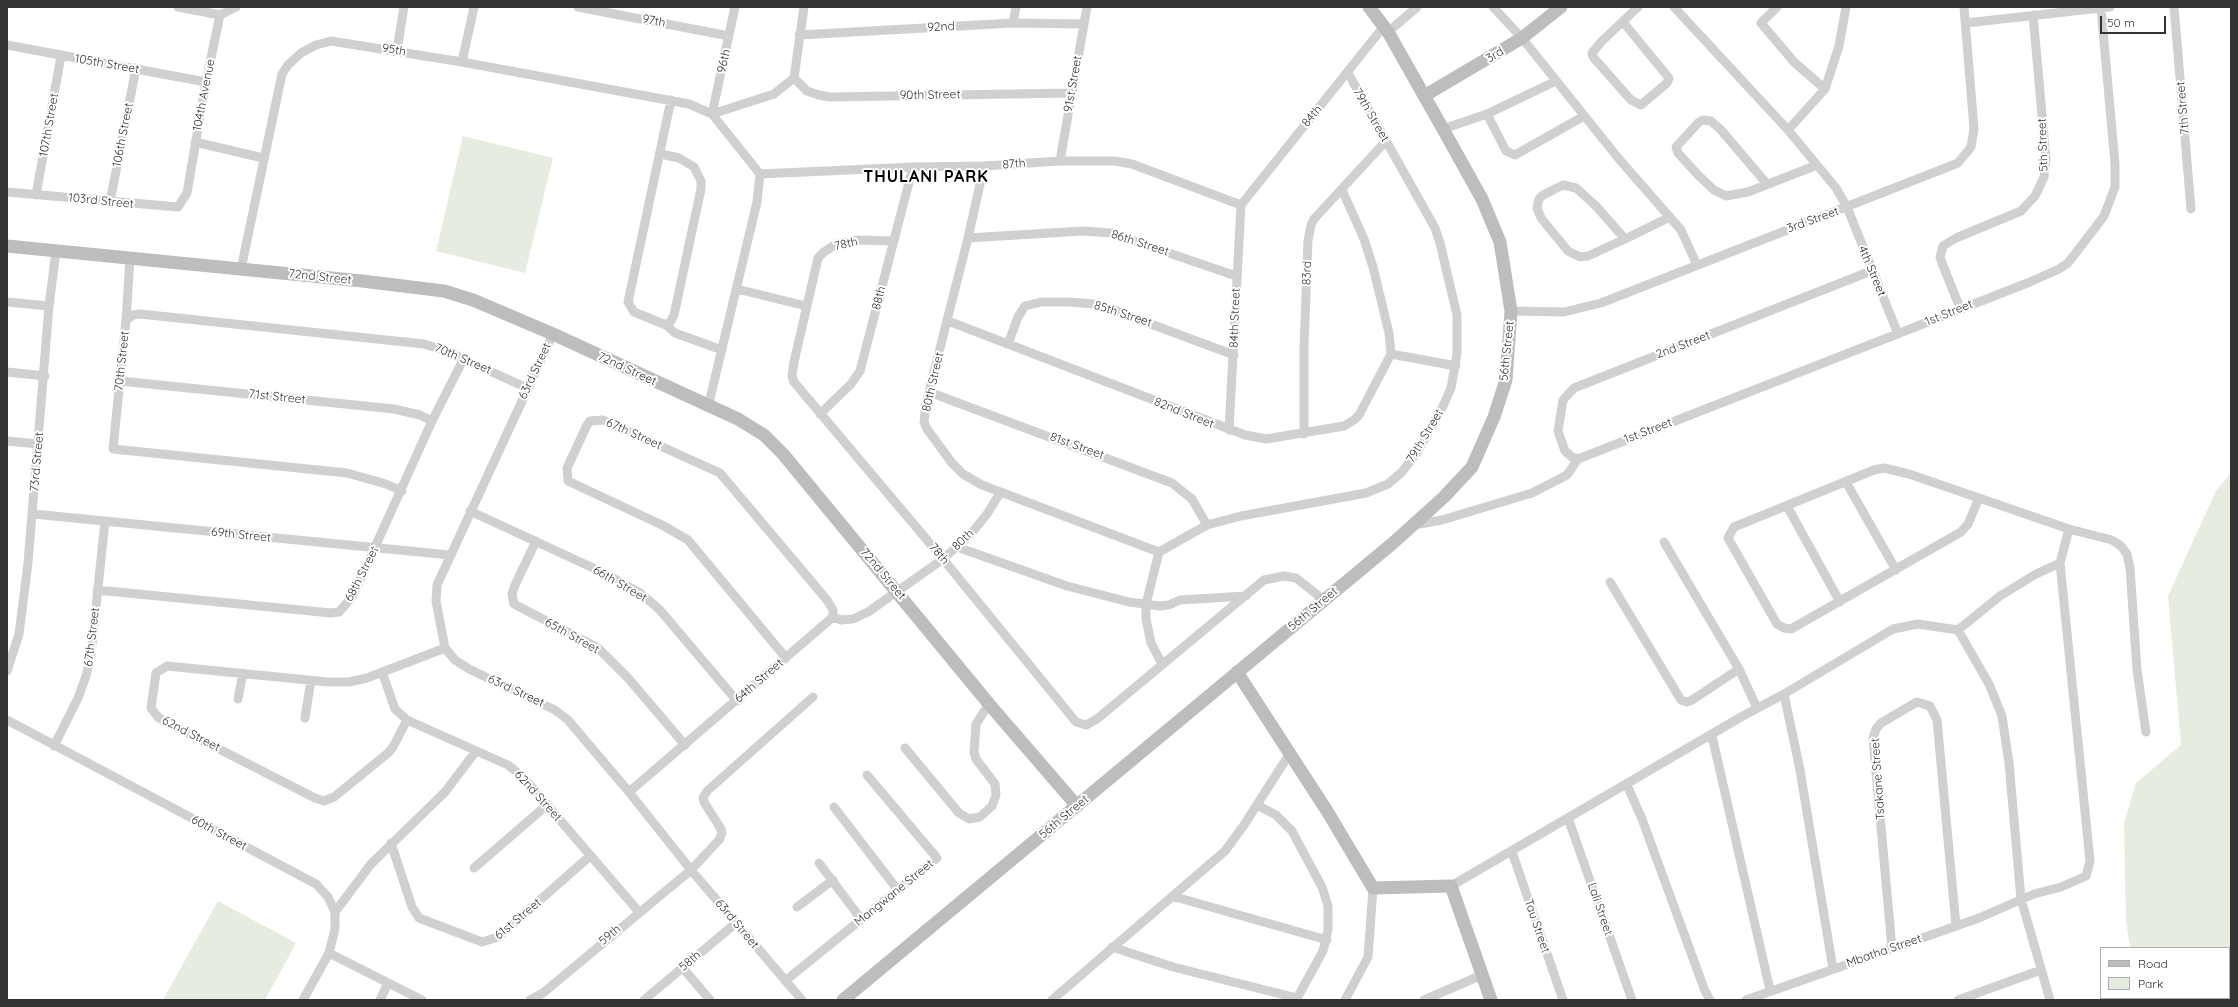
<!DOCTYPE html>
<html>
<head>
<meta charset="utf-8">
<style>
  body { margin:0 }
  #map { position:relative; width:2238px; height:1007px; overflow:hidden; background:#fff; font-family:Quicksand,sans-serif }
  canvas { display:block }
  .frame { position:absolute; inset:0; border:8px solid #333; pointer-events:none }
  .legend { position:absolute; left:2100px; top:947px; width:130px; height:52px; box-sizing:border-box; background:#fff; border:1px solid #adadad; margin:0; padding:5px 7px; list-style:none; font-size:12px; color:#333 }
  .legend li { display:flex; align-items:center; gap:8px; height:20px }
  .legend b { width:20px; border:1px solid #adadad }
  .scale { position:absolute; left:2100px; top:16px; width:66px; height:18px; box-sizing:border-box; border:2px solid #333; border-top:0; padding-left:5px; font-size:12px; line-height:14px; white-space:nowrap; color:#333; -webkit-text-stroke:3px #fff; paint-order:stroke }
</style>
</head>
<body>
<div id="map">
<canvas width="2238" height="1007"></canvas>
<div class="frame"></div>
<ul class="legend">
<li><b style="height:5px;background:#bdbdbd"></b>Road</li>
<li><b style="height:11px;background:#e6ecdf"></b>Park</li>
</ul>
<div class="scale">50 m</div>
</div>
<script>
const context = document.querySelector('canvas').getContext('2d');
context.lineJoin = 'round';
function paint(path, color) {
  context.fillStyle = color;
  context.fill(path, 'evenodd');
}
function poly(rows) {
  const path = new Path2D();
  for (const r of rows) {
    path.moveTo(r[0], r[1]);
    for (let i = 2; i < r.length; i += 2) path.lineTo(r[i], r[i + 1]);
  }
  return path;
}
function stroke(path, color, width, dash) {
  context.strokeStyle = color;
  context.lineWidth = width;
  context.lineCap = dash ? 'butt' : 'round';
  context.setLineDash(dash || []);
  context.stroke(path);
}
function drawText(font, color, halo, rows, align = 'center') {
  context.font = font + ' Quicksand,sans-serif';
  context.lineWidth = 4;
  context.setLineDash([]);
  context.textBaseline = 'middle';
  context.strokeStyle = halo;
  context.fillStyle = color;
  for (const [text, x, y, turn = 0] of rows) {
    context.save();
    context.translate(x, y);
    context.rotate((+turn || 0) * Math.PI / 180);
    context.textAlign = isNaN(turn) ? turn : align;
    if (halo) context.strokeText(text, 0, 0);
    context.fillText(text, 0, 0);
    context.restore();
  }
}
paint(poly([
  [463,136,553,158,525,273,436,251],
  [2231,473,2231,1000,2160,1000,2158,998,2229,998,2229,948,2130,948,2126,920,2124,823,2136,783,2181,745,2168,596,2216,491],
  [218,901,296,943,265,1000,163,1000]
]), '#e6ecdf');
stroke(poly([
  [178,7,220,15],
  [578,7,729,36],
  [804,7,794,78,807,91,819,95,830,97,1071,93],
  [1493,7,1522,38,1619,159,1681,230,1697,265],
  [1674,7,1788,130,1836,188,1847,207,1898,334],
  [1777,7,1761,23,1794,62,1825,89],
  [2174,7,2191,209],
  [220,15,236,7],
  [1623,22,1669,78,1667,83,1641,105,1631,100,1593,57,1592,53,1602,41,1638,7],
  [1013,23,1016,7],
  [1966,23,2110,7],
  [1388,32,1417,7],
  [799,35,1013,23,1084,24],
  [7,45,206,82],
  [397,50,404,7],
  [462,62,474,7],
  [712,114,735,7],
  [712,114,774,94,794,78],
  [1487,114,1506,151,1515,155,1584,116],
  [1443,129,1487,114,1556,81],
  [1788,130,1825,89,1839,46,1846,7],
  [195,142,263,158],
  [661,154,679,158,694,167,701,181,701,189,674,315,671,321,666,325,634,312,628,302,671,100],
  [1060,161,1087,7],
  [984,166,968,238,926,403,924,422,927,429,952,463,963,474,982,485,1159,552],
  [760,174,913,167,984,166,1060,161,1115,161,1132,164,1241,205],
  [1767,184,1721,130,1711,121,1703,120,1699,122,1676,147,1678,153,1698,175,1714,190,1726,196,1748,192,1817,165],
  [7,192,178,207,187,193,206,82,220,15],
  [36,195,61,56],
  [110,202,136,68],
  [1241,205,1384,26],
  [968,238,1083,231,1111,233,1236,276],
  [1625,239,1596,206,1576,188,1563,185,1543,195,1539,199,1537,208,1541,218,1568,251,1580,257,1588,256,1625,239,1670,217],
  [893,241,858,240,836,244,824,252,818,258,794,362,792,376,794,382,943,559,1076,722,1086,725,1097,719,1264,580,1284,576,1296,578,1324,600],
  [130,258,126,320,113,449,347,473,386,484,402,491],
  [241,269,282,74,288,65,301,53,316,45,331,41,462,62,689,104,712,114,760,174],
  [737,289,806,306],
  [7,302,49,306],
  [1960,308,1942,263,1940,257,1943,246,1956,238,2021,211,2035,196,2044,177,2046,159,2033,15],
  [1511,311,1564,312,1601,303,1958,163,1971,147,1974,129,1964,7],
  [126,320,133,315,140,314,424,344,446,351,527,388],
  [948,321,1245,435,1266,439,1344,426,1354,420,1359,415,1391,354,1389,333,1373,267,1364,239,1342,190],
  [666,325,675,333,722,350],
  [553,334,437,585,436,601,445,648,455,660,469,669,555,710,568,720,629,792,691,870,802,1000],
  [1008,344,1018,317,1025,306,1041,302,1069,302,1094,304,1108,308,1234,355],
  [1391,354,1456,366],
  [7,372,45,376],
  [120,381,394,409,420,415,432,421],
  [929,392,1172,483,1192,499,1207,525],
  [708,407,757,202,760,174],
  [820,414,851,384,860,371,913,167],
  [1229,430,1241,205],
  [1304,434,1304,347,1308,241,1311,225,1314,219,1386,141],
  [7,441,38,444],
  [1578,459,2030,282,2059,269,2068,263,2104,216,2115,187,2115,164,2101,8],
  [1578,459,1572,457,1565,451,1558,431,1563,400,1574,388,1871,271],
  [1846,482,1896,570],
  [1979,498,1968,524,1961,532,1791,629,1784,628,1777,624,1728,538,1734,527,1874,470,1884,468,1909,474,1979,498,2069,529],
  [1787,506,1840,602],
  [470,511,604,573,640,593,659,609,737,701],
  [33,514,450,555],
  [1414,525,1442,520,1532,493,1567,475,1578,459],
  [536,541,515,585,512,594,514,604,598,648,628,678,685,745],
  [1664,542,1739,669,1757,708],
  [957,547,1067,586,1129,602,1160,606,1169,605,1180,600,1246,596],
  [1610,582,1681,700,1687,702,1692,700,1739,669],
  [97,590,331,613,339,612,352,597,361,578,432,421,464,358],
  [833,617,841,620,853,619,868,612,943,559,970,535,987,514,1000,493],
  [1958,630,1989,684,2002,716,2009,763,2021,899,2050,1000],
  [786,658,688,540,664,526,568,481,567,468,587,425,590,421,603,420,720,473,827,600,833,610,833,617],
  [1162,664,1151,643,1146,619,1146,604,1159,552,1207,525,1241,516,1366,493,1388,484,1402,472,1418,451,1443,406,1451,388,1457,354,1457,315,1440,243,1435,228,1348,73],
  [7,671,19,634,28,563,49,306,56,251],
  [382,672,395,709,407,720,508,765,523,777,639,912],
  [1784,694,1800,770,1833,969],
  [238,699,243,673],
  [305,718,311,680],
  [7,720,316,884,328,897,335,912,335,929,329,953,303,1000],
  [407,720,393,747,388,753,334,797,324,801,315,798,166,722,158,717,151,708,156,673,167,666,328,682,349,682,367,678,445,648],
  [1712,736,1770,990],
  [54,746,78,698,86,676,91,655,105,521],
  [905,748,959,813,969,819,980,817,992,806,996,795,995,784,976,759,974,752,976,724,989,704],
  [1627,785,1642,819,1705,991,1710,1000],
  [629,792,833,617],
  [1257,805,1276,815,1292,831,1322,887,1328,906,1328,930,1323,951,1296,1000],
  [834,807,897,889],
  [1568,818,1632,1000],
  [391,843,412,907,419,918,482,942,498,937,590,856],
  [1512,852,1563,1000],
  [819,863,861,919],
  [474,868,547,805],
  [1451,886,1741,717,1784,694,1893,629,1918,624,1958,630,2000,596,2036,574,2060,563],
  [1172,896,1327,940],
  [797,907,833,880],
  [335,912,371,864,445,792,476,751],
  [1112,947,1173,967,1297,998],
  [1892,948,1873,739,1876,729,1881,723,1917,702,1930,706,1937,720,1956,926],
  [329,953,422,1000],
  [682,967,710,1000],
  [785,981,937,858,867,775],
  [380,1000,388,983],
  [530,1000,543,993,691,870,719,840,722,833,721,829,704,802,703,798,707,791,813,697],
  [644,1000,736,923],
  [1052,1000,1225,851,1244,825,1290,753],
  [1345,1000,1368,957,1373,888],
  [1424,1000,1482,975],
  [1746,1000,1979,918,2034,894,2061,887,2086,876,2090,861,2060,563,2069,529,2112,540,2121,546,2127,554,2130,568,2137,670,2146,732],
  [1958,1000,2041,970]
]), '#d0d0d0', 9);
stroke(poly([
  [1424,96,1522,38,1561,7],
  [7,246,362,281,444,291,473,300,553,334,738,419,764,435,783,454,989,704,1077,806],
  [1237,672,1327,811,1373,888,1451,886,1491,1000],
  [843,1000,1393,543,1444,497,1472,467,1494,417,1506,380,1511,311,1500,242,1482,199,1443,129,1388,32,1369,7]
]), '#bdbdbd', 13);
drawText('12px', '#333', '#fff', [
  ["97th",654,21,11],
  ["92nd",941,27,-3],
  ["95th",394,50,10],
  ["3rd",1495,55,-31],
  ["96th",724,61,-77],
  ["105th Street",107,64,10],
  ["91st Street",1073,84,-80],
  ["104th Avenue",204,95,-79],
  ["90th Street",930,95,-1],
  ["7th Street",2183,108,-95],
  ["79th Street",1371,115,60],
  ["84th",1312,116,-50],
  ["107th Street",49,125,-80],
  ["106th Street",123,135,-79],
  ["5th Street",2043,145,-92],
  ["87th",1014,164,-4],
  ["103rd Street",101,201,6],
  ["3rd Street",1813,220,-20],
  ["86th Street",1140,243,18],
  ["78th",846,244,-13],
  ["4th Street",1872,271,67],
  ["83rd",1307,273,-88],
  ["72nd Street",320,277,6],
  ["88th",879,298,-76],
  ["1st Street",1949,313,-22],
  ["85th Street",1123,314,18],
  ["84th Street",1235,318,-88],
  ["2nd Street",1683,345,-21],
  ["56th Street",1507,351,-84],
  ["70th Street",463,359,23],
  ["70th Street",122,361,-84],
  ["72nd Street",627,369,25],
  ["63rd Street",535,371,-65],
  ["80th Street",933,382,-77],
  ["71st Street",277,397,6],
  ["82nd Street",1184,413,22],
  ["1st Street",1648,431,-21],
  ["67th Street",634,434,24],
  ["79th Street",1425,436,-59],
  ["81st Street",1077,446,20],
  ["73rd Street",37,462,-85],
  ["69th Street",241,535,6],
  ["80th",963,540,-44],
  ["78th",939,554,50],
  ["68th Street",362,574,-63],
  ["72nd Street",883,574,50],
  ["66th Street",620,584,30],
  ["56th Street",1313,609,-40],
  ["65th Street",572,636,29],
  ["67th Street",92,637,-83],
  ["64th Street",759,681,-41],
  ["63rd Street",516,691,25],
  ["62nd Street",191,734,27],
  ["Tsakane Street",1878,779,-94],
  ["62nd Street",538,796,48],
  ["56th Street",1064,817,-40],
  ["60th Street",219,833,28],
  ["Mangwane Street",894,893,-39],
  ["Lali Street",1600,909,71],
  ["61st Street",518,919,-40],
  ["63rd Street",737,924,50],
  ["Tau Street",1537,926,71],
  ["59th",610,935,-40],
  ["Mbatha Street",1884,951,-19],
  ["58th",690,961,-40]
]);
context.letterSpacing = '1px';
drawText('bold 16px', '#000', '#fff', [
  ["THULANI PARK",926,177]
]);
context.letterSpacing = '0px';
</script>
</body>
</html>
